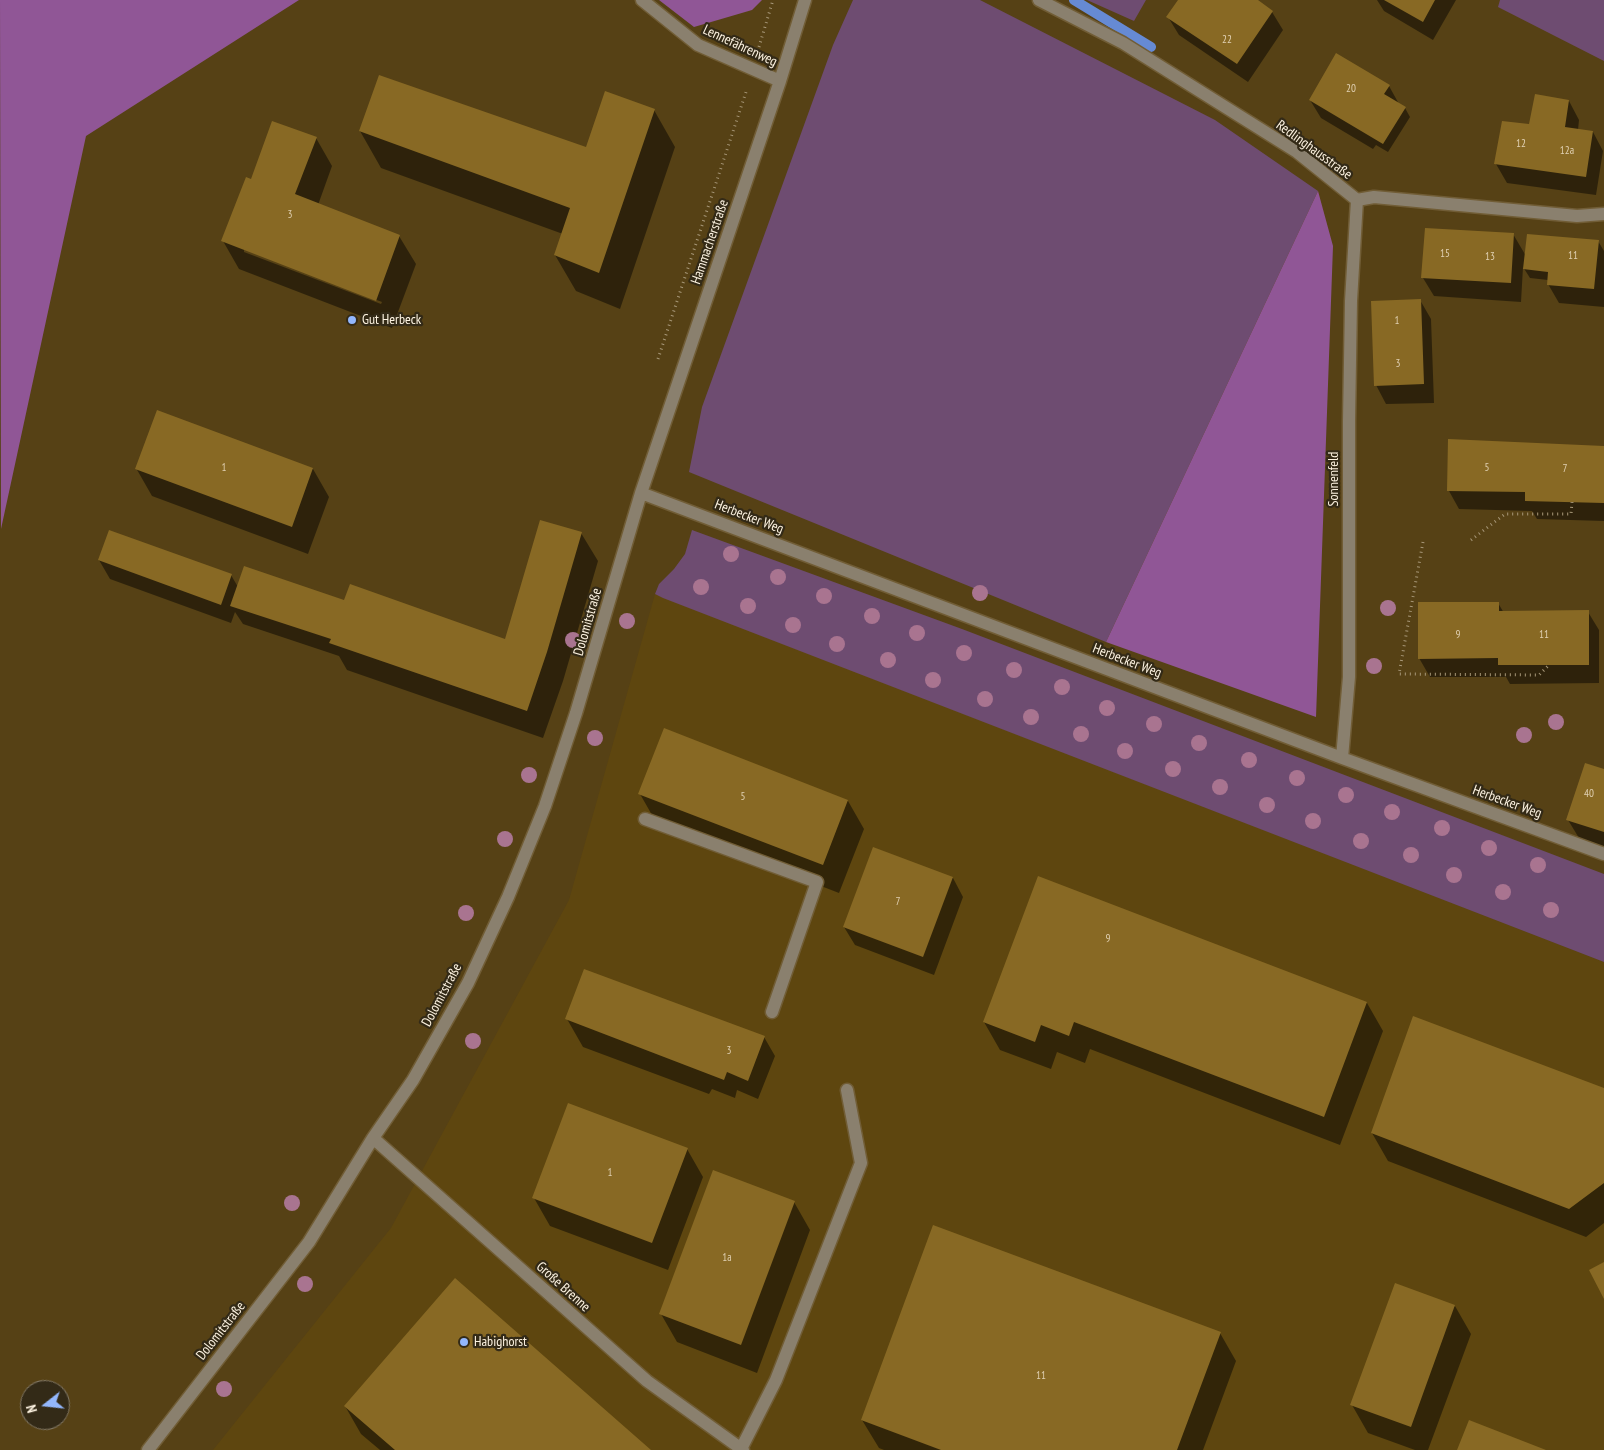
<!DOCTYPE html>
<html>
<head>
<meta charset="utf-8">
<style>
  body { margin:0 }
  #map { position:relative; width:1604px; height:1450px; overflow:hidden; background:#564115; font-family:"PT Sans Narrow",sans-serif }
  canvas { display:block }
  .north { position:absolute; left:20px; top:1380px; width:50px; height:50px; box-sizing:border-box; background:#332a17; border:1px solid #847a68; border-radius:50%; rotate:254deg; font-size:14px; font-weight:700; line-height:20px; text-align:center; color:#fdf3e1 }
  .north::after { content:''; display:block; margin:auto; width:18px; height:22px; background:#93b7fd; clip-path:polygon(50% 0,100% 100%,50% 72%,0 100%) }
</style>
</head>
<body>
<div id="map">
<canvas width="1604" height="1450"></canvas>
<div class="north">N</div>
</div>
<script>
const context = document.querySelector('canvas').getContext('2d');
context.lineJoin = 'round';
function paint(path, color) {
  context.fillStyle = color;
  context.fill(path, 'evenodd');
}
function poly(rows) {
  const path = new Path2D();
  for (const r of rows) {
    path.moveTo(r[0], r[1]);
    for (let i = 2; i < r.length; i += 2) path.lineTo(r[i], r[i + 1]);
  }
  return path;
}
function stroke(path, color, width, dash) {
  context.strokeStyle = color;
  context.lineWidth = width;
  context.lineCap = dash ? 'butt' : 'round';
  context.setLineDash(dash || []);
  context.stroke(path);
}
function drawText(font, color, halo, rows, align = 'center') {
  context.font = font + ' "PT Sans Narrow",sans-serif';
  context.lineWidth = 4.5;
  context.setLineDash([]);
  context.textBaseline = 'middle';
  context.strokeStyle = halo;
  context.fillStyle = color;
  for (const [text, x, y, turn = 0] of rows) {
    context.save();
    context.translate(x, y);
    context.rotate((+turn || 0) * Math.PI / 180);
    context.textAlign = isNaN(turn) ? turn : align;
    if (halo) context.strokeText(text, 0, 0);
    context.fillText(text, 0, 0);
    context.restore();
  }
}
paint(poly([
  [655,594,1604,962,1604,1450,213,1450,391,1228,569,900]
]), '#5e460f');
paint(poly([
  [853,0,980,0,1215,120,1318,191,1106,642,689,472,702,407,833,45],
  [1087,0,1146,0,1134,21],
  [1500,0,1604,0,1604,61,1498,7],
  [692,530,962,629,1604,874,1604,962,663,598,655,594,659,584,674,569,685,554]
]), '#6e4c71');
paint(poly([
  [0,0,299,0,86,136,1,529],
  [659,0,762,0,752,10,694,27],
  [1318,191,1333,246,1316,717,1106,642]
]), '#905696');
paint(poly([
  [1179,0,1255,0,1272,12,1283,30,1248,82,1179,35,1168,17],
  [1377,0,1456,0,1433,40,1384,11],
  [1389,86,1399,104,1405,108,1410,117,1388,152,1376,145,1373,149,1321,118,1310,100],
  [1569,101,1579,120,1578,130,1593,132,1603,151,1596,195,1507,183,1496,164,1530,126],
  [654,110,675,147,620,309,576,291,555,255,563,234,381,168,360,131,587,149],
  [316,138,332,166,318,205,399,236,416,264,392,328,239,269,223,241,252,181],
  [244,249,382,302,381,304,244,252],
  [1513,234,1526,256,1598,241,1604,251,1604,307,1559,303,1548,284,1548,280,1530,278,1523,267,1521,302,1434,296,1423,278],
  [1420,300,1431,319,1434,403,1386,404,1376,385],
  [1450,440,1604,448,1604,521,1537,519,1532,511,1459,509,1449,491],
  [136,468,313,469,329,497,308,554,152,496],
  [581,533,598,561,563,681,543,738,347,670,339,656,243,624,235,612,231,623,110,579,99,560,231,575,238,587,343,601,506,640],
  [1498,603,1504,613,1588,612,1599,630,1599,683,1510,684,1506,677,1430,677,1419,658],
  [1604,770,1604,847,1579,838,1568,820],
  [640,794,848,801,864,829,839,893,656,822],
  [874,848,953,878,963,897,934,975,855,945,844,927],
  [1367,1003,1383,1031,1340,1145,1090,1049,1085,1063,1057,1052,1051,1069,1000,1050,984,1022],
  [567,1019,764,1037,775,1056,758,1099,737,1090,735,1098,712,1089,709,1094,583,1047],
  [1604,1089,1604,1223,1586,1237,1388,1161,1372,1133],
  [687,1149,703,1177,668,1270,550,1226,534,1198],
  [794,1202,810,1230,757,1373,677,1342,661,1314],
  [1455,1306,1471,1334,1428,1450,1415,1450,1368,1433,1352,1405],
  [1220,1333,1236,1361,1203,1450,884,1450,879,1448,862,1420],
  [345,1406,649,1450,380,1450,361,1434]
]), '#0007');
stroke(poly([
  [1074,0,1151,47]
]), '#668ad3', 10);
paint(poly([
  [1178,0,1258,0,1273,11,1237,64,1166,17],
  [1384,0,1435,0,1423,22],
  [1336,53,1390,85,1384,94,1406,107,1383,144,1309,100],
  [379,75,586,147,605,91,655,109,599,273,554,255,570,208,359,131],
  [1535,94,1569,100,1565,127,1593,131,1586,177,1494,164,1502,121,1529,124],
  [272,121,317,137,295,194,400,235,376,301,221,241,246,177,251,179],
  [1425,228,1514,233,1511,283,1421,278],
  [1527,234,1599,240,1594,289,1547,285,1548,272,1523,269],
  [1421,299,1424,384,1374,386,1371,301],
  [157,410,313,468,292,527,135,469],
  [1448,439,1604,446,1604,503,1525,501,1525,492,1447,491],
  [540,520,582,532,547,652,527,711,329,643,331,639,230,606,244,566,344,600,350,584,505,639],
  [109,530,232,574,221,605,98,560],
  [1418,602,1499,602,1499,611,1589,610,1589,665,1498,665,1498,658,1418,659],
  [664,728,848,800,823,865,638,794],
  [1585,763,1604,769,1604,832,1566,820],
  [873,847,953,877,923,957,843,927],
  [1038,876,1367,1002,1324,1117,1074,1022,1069,1036,1041,1025,1035,1042,983,1022],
  [584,969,765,1036,748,1081,727,1072,724,1080,565,1019],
  [1413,1016,1604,1088,1604,1183,1569,1209,1371,1133],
  [568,1103,688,1148,652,1243,532,1198],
  [713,1170,795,1201,741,1345,659,1314],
  [933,1225,1221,1332,1177,1450,941,1450,861,1420],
  [1604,1262,1604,1299,1589,1270],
  [455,1278,651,1450,395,1450,344,1406],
  [1395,1283,1455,1305,1411,1427,1350,1405],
  [1469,1420,1546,1450,1457,1450]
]), '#886924');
const minor = poly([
  [642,0,698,45,780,81],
  [1039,0,1123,43,1297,152,1357,200,1374,197,1577,216,1604,214],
  [641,493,1342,758,1604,854],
  [1342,758,1349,677,1349,421,1351,301,1357,200],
  [645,819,817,882,772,1012],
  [373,1138,647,1381,743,1450],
  [741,1449,776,1380,861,1163,847,1090],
  [148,1450,309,1242,373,1138,413,1080,468,983,508,897,545,806,576,713,641,493,780,81,805,0]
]);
stroke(minor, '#715d36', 15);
stroke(poly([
  [759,47,773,0],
  [658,359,746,92],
  [1471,540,1505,514,1571,514,1572,502],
  [1423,542,1399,674,1539,675,1549,665]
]), '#a79778', 3, [1, 4]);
stroke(minor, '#8a806e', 12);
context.fillStyle = '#a97490';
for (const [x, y] of [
  [731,554],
  [778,577],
  [701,587],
  [980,593],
  [824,596],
  [748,606],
  [1388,608],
  [872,616],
  [627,621],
  [793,625],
  [917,633],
  [573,640],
  [837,644],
  [964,653],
  [888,660],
  [1374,666],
  [1014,670],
  [933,680],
  [1062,687],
  [985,699],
  [1107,708],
  [1031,717],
  [1556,722],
  [1154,724],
  [1081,734],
  [1524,735],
  [595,738],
  [1199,743],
  [1125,751],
  [1249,760],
  [1173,769],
  [529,775],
  [1297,778],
  [1220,787],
  [1346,795],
  [1267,805],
  [1392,812],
  [1313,821],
  [1442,828],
  [505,839],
  [1361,841],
  [1489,848],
  [1411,855],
  [1538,865],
  [1454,875],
  [1503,892],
  [1551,910],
  [466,913],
  [473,1041],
  [292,1203],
  [305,1284],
  [224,1389]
]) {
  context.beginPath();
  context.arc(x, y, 8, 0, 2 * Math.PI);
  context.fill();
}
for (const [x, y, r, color] of [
  [352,320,5,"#93b7fd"],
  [464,1342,5,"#93b7fd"]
]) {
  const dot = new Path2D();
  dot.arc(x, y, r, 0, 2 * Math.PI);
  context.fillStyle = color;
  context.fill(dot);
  stroke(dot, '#332a17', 2);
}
drawText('11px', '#e0d0b2', null, [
  ["22",1227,40],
  ["20",1351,89],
  ["12",1521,144],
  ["12a",1567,151],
  ["3",290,215],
  ["15",1445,254],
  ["11",1573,256],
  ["13",1490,257],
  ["1",1397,321],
  ["3",1398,364],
  ["1",224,468],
  ["5",1487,468],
  ["7",1565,469],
  ["9",1458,635],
  ["11",1544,635],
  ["40",1589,794],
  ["5",743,797],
  ["7",898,902],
  ["9",1108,939],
  ["3",729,1051],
  ["1",610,1173],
  ["1a",727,1258],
  ["11",1041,1376]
]);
drawText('14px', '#fdf3e1', '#332a17', [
  ["Lennefährenweg",740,46,25],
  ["Redlinghausstraße",1314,150,36],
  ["Hammacherstraße",710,242,-71],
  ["Sonnenfeld",1334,479,-90],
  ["Herbecker Weg",749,517,21],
  ["Dolomitstraße",588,622,-74],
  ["Herbecker Weg",1127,661,21],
  ["Herbecker Weg",1507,802,20],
  ["Dolomitstraße",442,995,-62],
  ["Große Brenne",563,1287,42],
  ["Dolomitstraße",221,1331,-52]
]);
drawText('14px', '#fdf3e1', '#332a17', [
  ["Gut Herbeck",362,320],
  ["Habighorst",474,1342]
], 'left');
</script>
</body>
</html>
